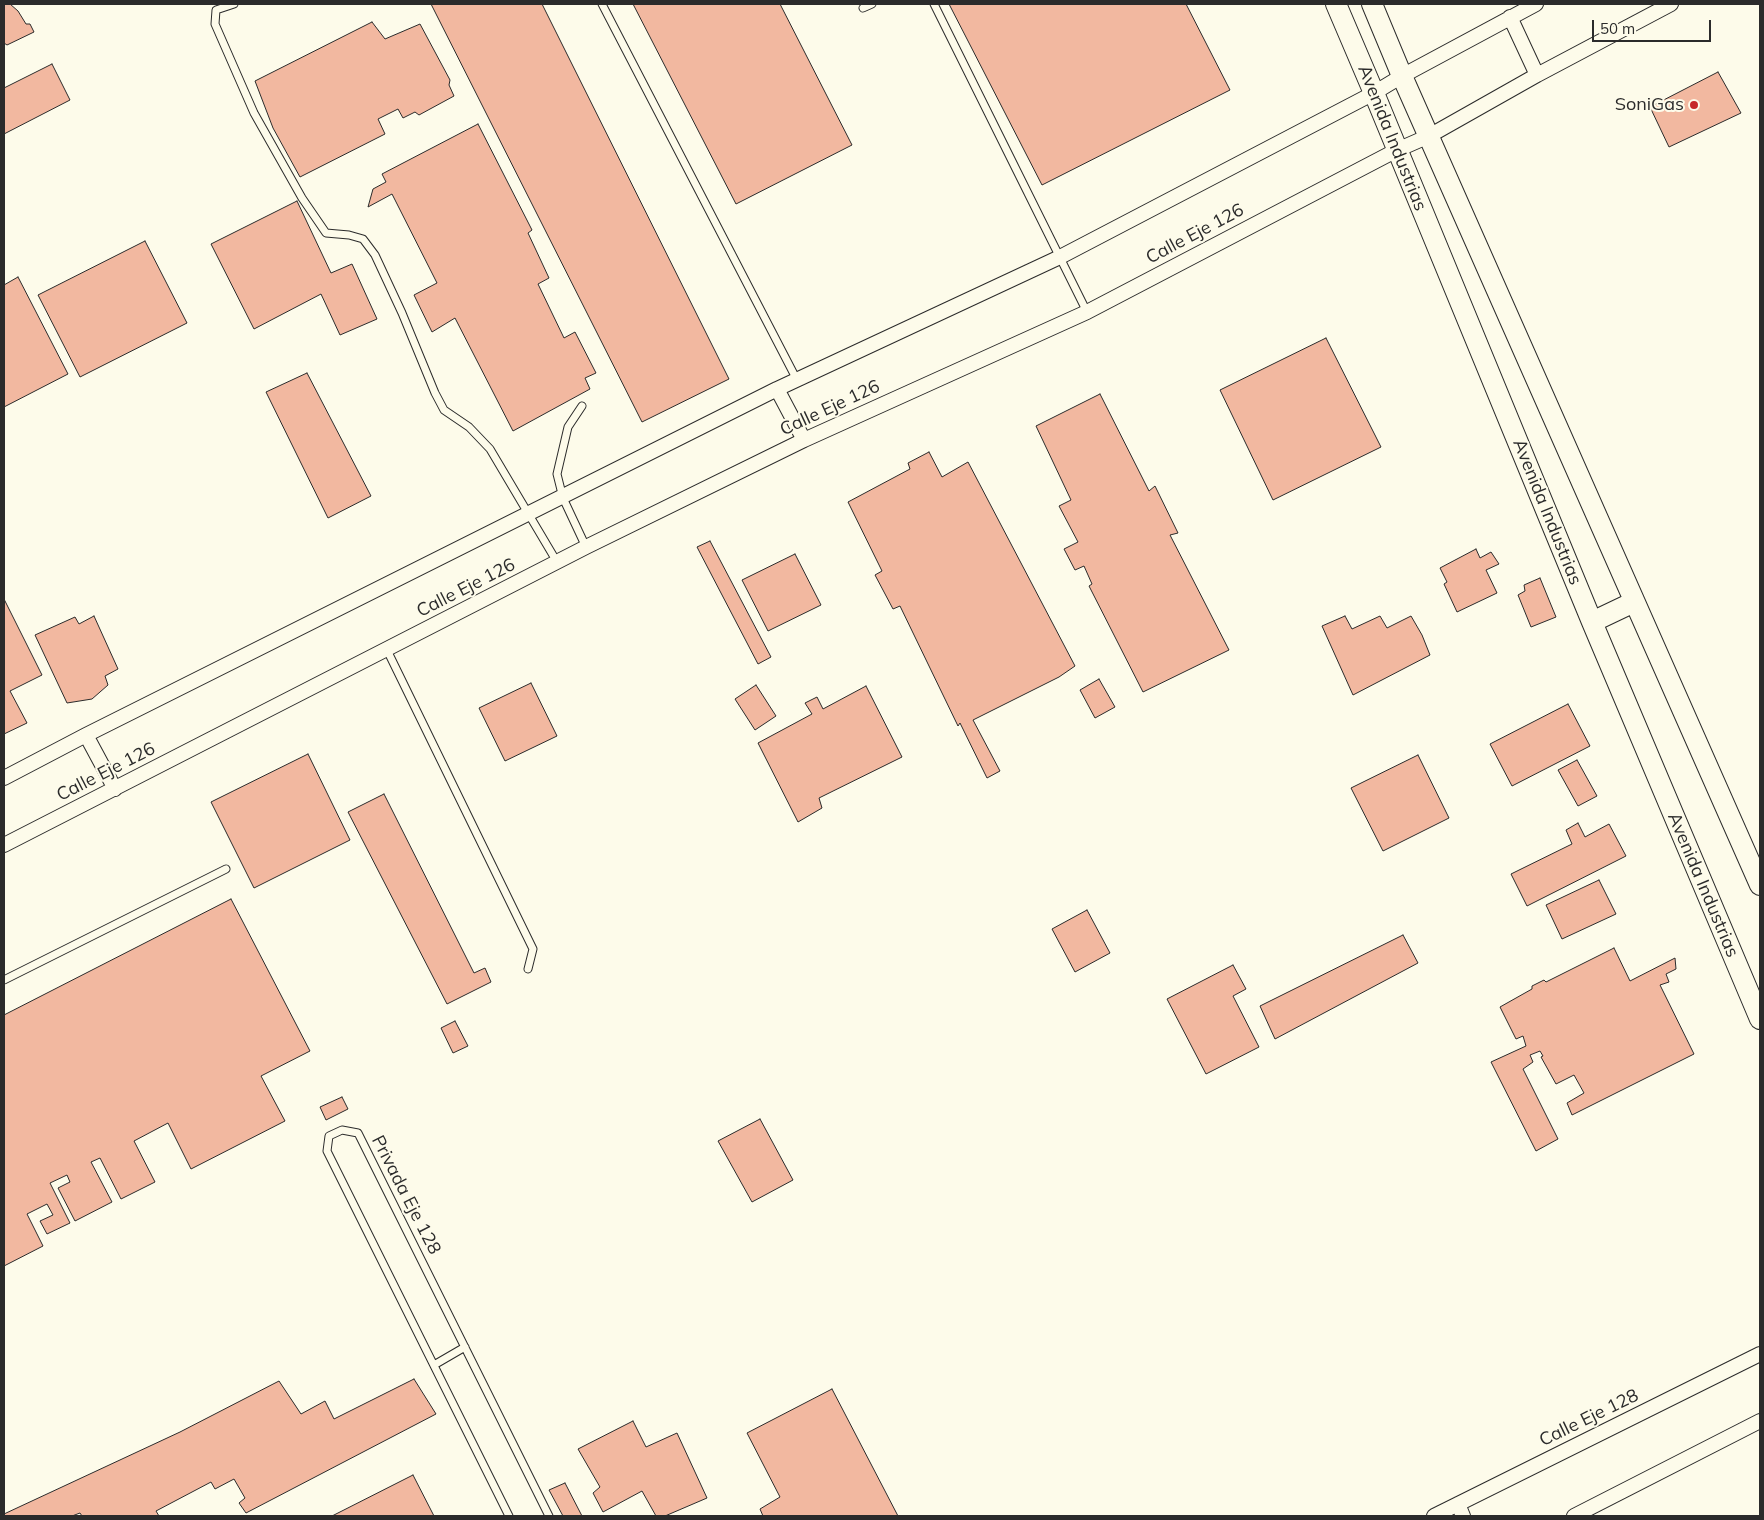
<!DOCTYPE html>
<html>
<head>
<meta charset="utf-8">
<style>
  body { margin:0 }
  #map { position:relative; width:1764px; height:1520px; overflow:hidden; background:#fdfbea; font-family:Mulish,sans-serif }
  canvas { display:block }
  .frame { position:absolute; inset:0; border:5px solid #2b2b2b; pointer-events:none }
  .scale { position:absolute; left:1592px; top:20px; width:119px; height:22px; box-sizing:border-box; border:2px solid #2b2b2b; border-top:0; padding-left:6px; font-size:15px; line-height:18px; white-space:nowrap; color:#2b2b2b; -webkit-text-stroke:4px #fdfbea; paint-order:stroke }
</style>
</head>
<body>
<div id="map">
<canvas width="1764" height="1520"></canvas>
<div class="frame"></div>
<div class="scale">50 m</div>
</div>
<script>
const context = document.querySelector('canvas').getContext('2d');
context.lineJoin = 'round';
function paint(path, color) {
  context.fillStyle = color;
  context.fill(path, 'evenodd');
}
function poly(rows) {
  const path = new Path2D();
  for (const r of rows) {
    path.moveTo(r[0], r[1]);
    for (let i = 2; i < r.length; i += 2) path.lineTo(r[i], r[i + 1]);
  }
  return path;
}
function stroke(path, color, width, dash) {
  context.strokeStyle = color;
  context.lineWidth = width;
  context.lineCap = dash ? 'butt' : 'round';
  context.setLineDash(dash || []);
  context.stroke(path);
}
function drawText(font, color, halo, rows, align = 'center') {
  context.font = font + ' Mulish,sans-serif';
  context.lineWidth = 4;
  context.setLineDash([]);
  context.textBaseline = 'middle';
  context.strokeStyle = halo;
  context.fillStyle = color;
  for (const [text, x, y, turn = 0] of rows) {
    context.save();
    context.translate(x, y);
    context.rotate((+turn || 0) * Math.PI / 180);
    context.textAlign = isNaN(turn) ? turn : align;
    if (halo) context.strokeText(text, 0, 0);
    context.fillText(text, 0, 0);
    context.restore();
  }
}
const building = poly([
  [4,4,10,4,18,11,26,24,30,24,34,32,7,45,4,43,4,4],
  [431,4,542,4,729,379,642,422,431,4],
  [633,4,780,4,852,145,736,204,633,4],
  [949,4,1186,4,1230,90,1042,185,949,4],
  [372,22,385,39,420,24,450,80,449,85,454,96,419,115,415,112,403,118,398,109,378,119,385,134,300,177,273,128,255,81,372,22],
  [52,64,70,100,4,134,4,88,52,64],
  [1718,72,1741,113,1669,147,1650,107,1718,72],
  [478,124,532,230,528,233,549,278,538,284,564,338,575,332,596,373,585,378,590,389,513,431,455,318,432,332,414,295,437,283,392,194,368,207,373,189,386,182,382,174,478,124],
  [297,201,331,273,352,264,377,319,340,335,321,294,254,329,211,244,297,201],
  [145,241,187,323,80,377,38,295,145,241],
  [18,277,68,374,4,407,4,285,18,277],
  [1326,338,1381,447,1273,500,1220,390,1326,338],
  [307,373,371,496,328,518,266,392,307,373],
  [1100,394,1149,491,1155,486,1178,533,1170,535,1229,650,1143,692,1089,586,1092,584,1084,566,1075,570,1064,549,1078,542,1059,506,1071,500,1036,426,1100,394],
  [929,452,942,477,968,462,1075,666,1059,677,973,720,1000,771,987,778,960,723,958,726,900,606,893,609,875,575,882,571,848,502,910,469,908,463,929,452],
  [710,541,771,657,758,664,697,547,710,541],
  [1476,549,1480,558,1491,552,1499,564,1486,570,1497,593,1457,612,1444,584,1447,582,1440,568,1476,549],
  [795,554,821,605,768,631,742,580,795,554],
  [1540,578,1556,617,1531,627,1518,595,1525,591,1524,585,1540,578],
  [4,599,42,675,10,691,27,723,4,734,4,599],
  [94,616,118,669,105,676,108,685,92,699,67,703,35,635,75,617,79,624,94,616],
  [1345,616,1352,629,1380,616,1387,628,1411,616,1422,635,1430,655,1353,695,1322,626,1345,616],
  [1099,679,1115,707,1095,718,1080,690,1099,679],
  [531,683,557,736,505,761,479,708,531,683],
  [756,685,776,716,755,730,735,699,756,685],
  [866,686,902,757,819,798,822,808,798,822,758,743,812,714,805,703,817,697,823,709,866,686],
  [1568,704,1590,746,1512,786,1490,744,1568,704],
  [308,754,350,840,254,888,211,802,308,754],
  [1418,755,1449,818,1383,851,1351,788,1418,755],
  [1577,760,1597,796,1578,806,1558,770,1577,760],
  [384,794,474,973,485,968,491,982,447,1004,348,812,384,794],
  [1578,823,1585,837,1609,824,1626,856,1527,906,1511,874,1572,844,1566,830,1578,823],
  [1599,880,1616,914,1562,939,1546,905,1599,880],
  [231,899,310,1051,261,1076,285,1121,191,1169,168,1123,134,1141,155,1182,121,1199,100,1158,91,1162,112,1202,75,1221,58,1188,70,1182,67,1175,50,1183,70,1223,47,1234,40,1221,53,1215,47,1204,27,1214,43,1246,4,1266,4,1015,231,899],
  [1087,910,1110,953,1075,972,1052,929,1087,910],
  [1403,935,1418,963,1275,1039,1260,1006,1403,935],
  [1614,948,1630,981,1675,958,1676,969,1666,974,1669,982,1660,985,1694,1054,1572,1115,1567,1103,1584,1093,1574,1075,1556,1084,1541,1057,1543,1056,1540,1051,1530,1055,1533,1062,1523,1069,1558,1139,1536,1151,1491,1062,1526,1046,1523,1036,1516,1039,1500,1007,1532,989,1532,986,1544,980,1546,982,1614,948],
  [1233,965,1246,989,1233,996,1259,1047,1206,1074,1167,999,1233,965],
  [455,1021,468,1046,453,1053,441,1028,455,1021],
  [342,1097,348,1109,326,1120,320,1107,342,1097],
  [760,1119,793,1180,752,1202,718,1141,760,1119],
  [414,1379,436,1414,246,1513,239,1503,245,1498,234,1479,215,1489,211,1482,156,1511,159,1516,82,1516,80,1513,72,1516,4,1516,4,1514,180,1432,279,1381,301,1414,325,1401,334,1419,414,1379],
  [832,1389,898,1516,763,1516,760,1509,780,1497,747,1433,832,1389],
  [633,1421,646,1447,677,1433,707,1498,665,1516,656,1516,642,1491,603,1512,593,1493,600,1487,578,1449,633,1421],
  [413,1475,434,1516,332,1516,413,1475],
  [565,1483,582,1516,563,1516,549,1490,565,1483]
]);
paint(building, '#f2b8a0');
stroke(building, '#2b2b2b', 1);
const service = poly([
  [234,4,216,10,215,24,254,113,302,198,326,233,349,235,363,239,375,255,402,313,435,393,444,410,469,427,490,449,557,562],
  [602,4,797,380],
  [934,4,1087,312],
  [863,8,872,4],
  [582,406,568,427,557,474,563,498,586,547],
  [387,650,533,949,528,969],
  [4,980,226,869],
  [434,1365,465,1347],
  [509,1516,327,1151,329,1136,342,1130,358,1133,549,1516]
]);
const minor = poly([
  [1510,17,1537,75],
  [777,389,804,440],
  [86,735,115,789],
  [4,778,86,735,777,389,1060,257,1374,93,1402,76,1536,4],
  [4,845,586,547,804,440,1087,312,1397,150,1429,136,1537,75,1671,4],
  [1458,1504,1463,1516],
  [1434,1516,1760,1354],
  [1574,1516,1760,1421]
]);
const secondary = poly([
  [1336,4,1374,93,1592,622,1760,1019],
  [1372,4,1402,76,1760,885],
  [1592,622,1634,602]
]);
stroke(service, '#2b2b2b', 9);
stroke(minor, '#2b2b2b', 16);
stroke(secondary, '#2b2b2b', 22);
stroke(service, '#fdfbea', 7);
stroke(minor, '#fdfbea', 14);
stroke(secondary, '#fdfbea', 20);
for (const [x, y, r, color] of [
  [1694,105,5,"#c62828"]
]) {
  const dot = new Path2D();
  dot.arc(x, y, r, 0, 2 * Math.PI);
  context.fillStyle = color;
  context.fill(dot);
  stroke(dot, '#fdfbea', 2);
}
drawText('18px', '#2b2b2b', '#fdfbea', [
  ["SoniGas",1684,105]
], 'right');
drawText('18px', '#2b2b2b', '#fdfbea', [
  ["Avenida Industrias",1392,138,68],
  ["Calle Eje 126",1195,234,-28],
  ["Calle Eje 126",830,408,-25],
  ["Avenida Industrias",1547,512,68],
  ["Calle Eje 126",466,588,-27],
  ["Calle Eje 126",106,772,-27],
  ["Avenida Industrias",1703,885,67],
  ["Privada Eje 128",406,1195,63],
  ["Calle Eje 128",1589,1418,-26]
]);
</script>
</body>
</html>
